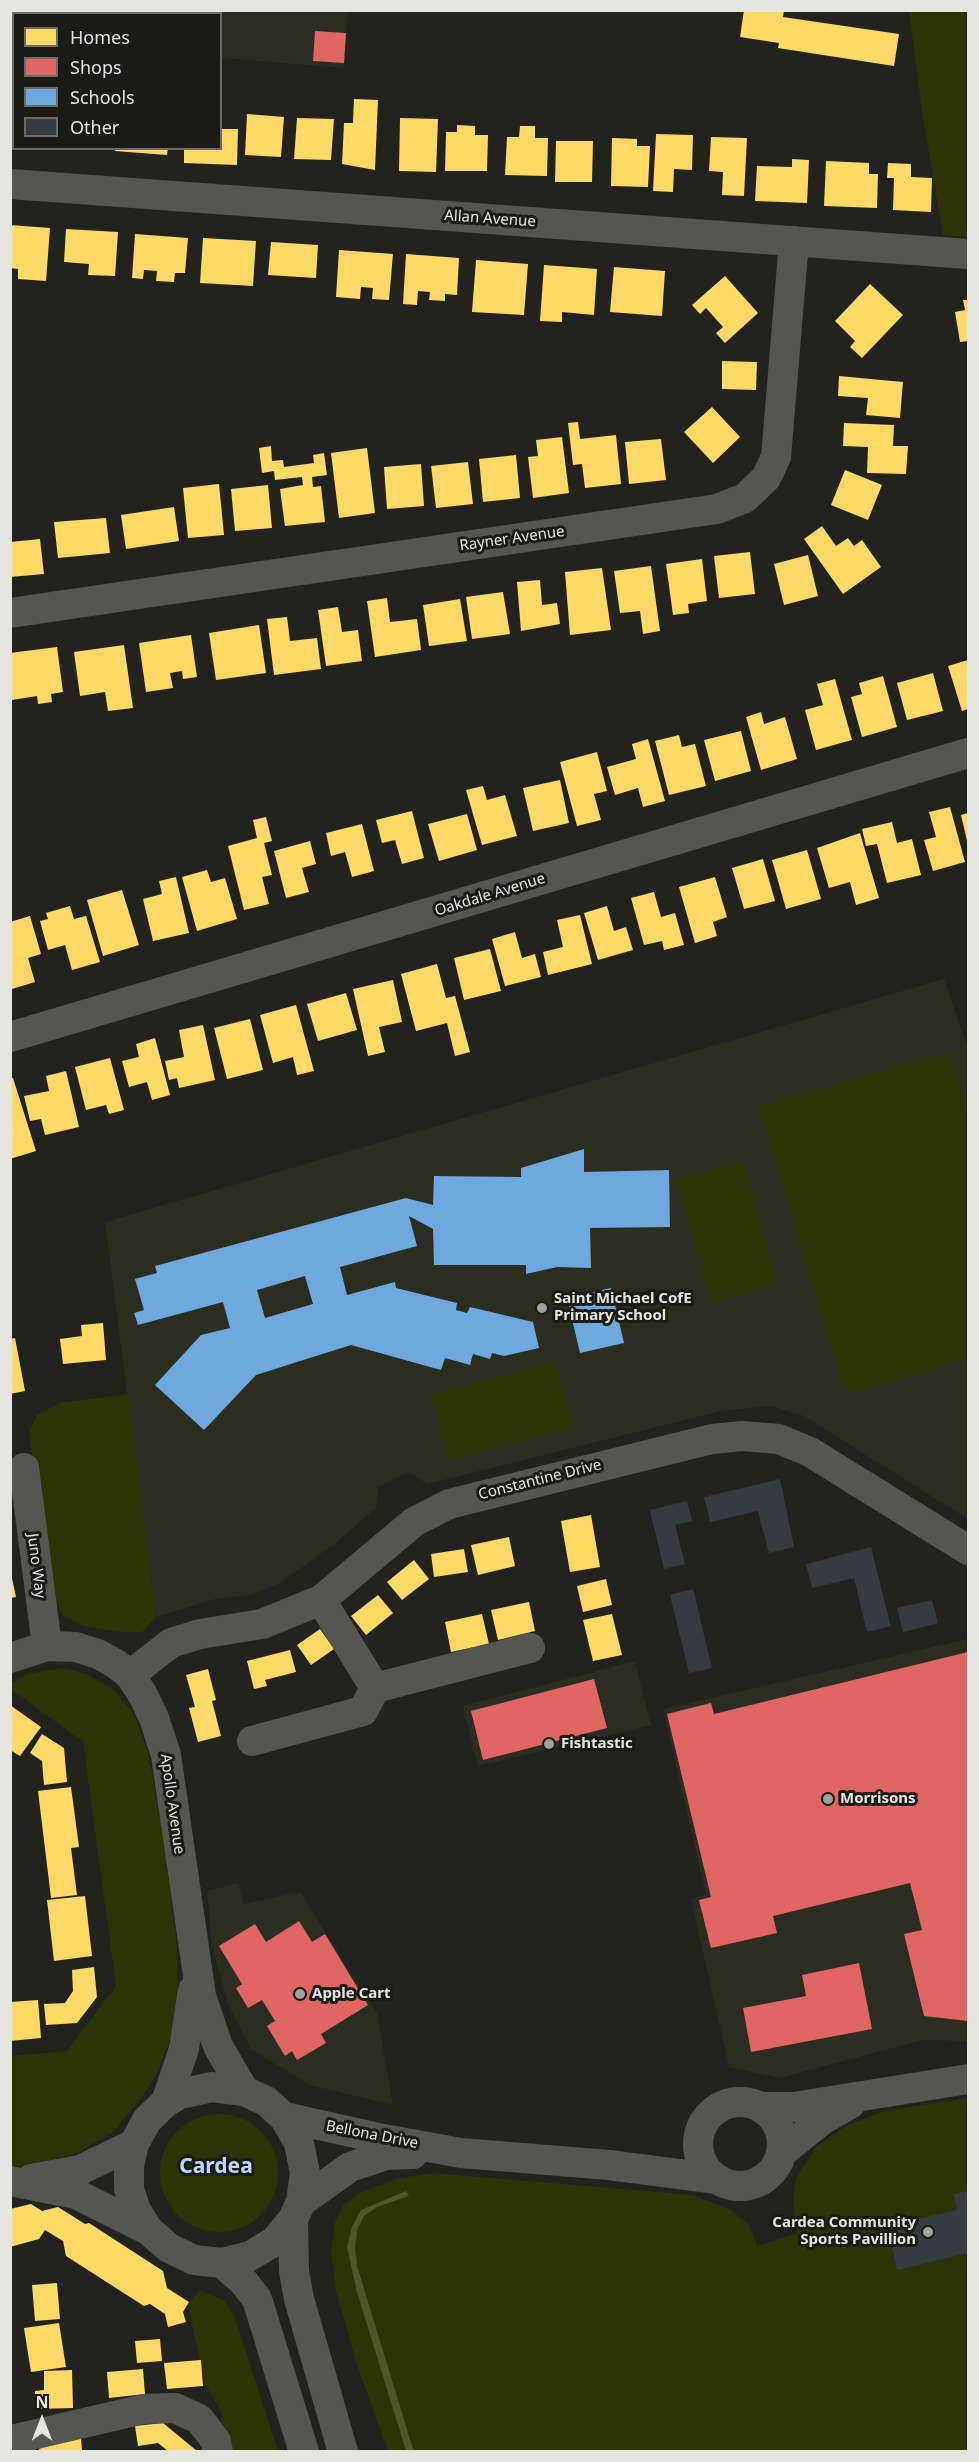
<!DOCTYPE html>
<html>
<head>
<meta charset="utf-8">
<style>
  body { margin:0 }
  #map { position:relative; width:979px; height:2462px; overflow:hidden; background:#22231f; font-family:"Noto Sans",sans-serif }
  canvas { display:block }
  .frame { position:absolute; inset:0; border:12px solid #e4e5e0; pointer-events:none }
  .legend { position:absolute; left:12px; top:12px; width:210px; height:138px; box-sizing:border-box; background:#1a1c14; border:2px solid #6b6c66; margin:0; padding:8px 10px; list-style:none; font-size:18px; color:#e4e5e0 }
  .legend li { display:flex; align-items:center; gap:12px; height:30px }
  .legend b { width:30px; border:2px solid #6b6c66 }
  .north { position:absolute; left:12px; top:2390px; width:60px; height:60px; -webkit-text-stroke:4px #1a1c14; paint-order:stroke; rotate:0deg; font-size:16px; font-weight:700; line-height:24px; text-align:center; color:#e4e5e0 }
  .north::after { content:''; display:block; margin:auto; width:21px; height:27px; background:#e4e5e0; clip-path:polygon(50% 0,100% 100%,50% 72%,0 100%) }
</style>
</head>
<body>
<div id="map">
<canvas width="979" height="2462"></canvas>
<div class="frame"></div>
<ul class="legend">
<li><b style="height:16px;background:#ffd966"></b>Homes</li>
<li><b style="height:16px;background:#e06666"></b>Shops</li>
<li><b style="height:16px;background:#6fa8dc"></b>Schools</li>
<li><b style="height:16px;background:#373a3f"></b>Other</li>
</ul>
<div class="north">N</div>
</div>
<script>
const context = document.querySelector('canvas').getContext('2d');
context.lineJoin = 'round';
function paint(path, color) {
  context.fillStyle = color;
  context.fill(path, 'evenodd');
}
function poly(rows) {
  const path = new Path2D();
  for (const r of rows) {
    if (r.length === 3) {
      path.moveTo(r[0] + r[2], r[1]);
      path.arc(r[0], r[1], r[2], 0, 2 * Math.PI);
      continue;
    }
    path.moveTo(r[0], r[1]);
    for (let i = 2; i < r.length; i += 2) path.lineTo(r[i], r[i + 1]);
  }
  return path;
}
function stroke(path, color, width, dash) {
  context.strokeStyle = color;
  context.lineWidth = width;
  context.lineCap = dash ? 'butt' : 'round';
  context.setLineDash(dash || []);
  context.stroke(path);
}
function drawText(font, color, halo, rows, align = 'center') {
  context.font = font + ' "Noto Sans",sans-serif';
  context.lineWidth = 6;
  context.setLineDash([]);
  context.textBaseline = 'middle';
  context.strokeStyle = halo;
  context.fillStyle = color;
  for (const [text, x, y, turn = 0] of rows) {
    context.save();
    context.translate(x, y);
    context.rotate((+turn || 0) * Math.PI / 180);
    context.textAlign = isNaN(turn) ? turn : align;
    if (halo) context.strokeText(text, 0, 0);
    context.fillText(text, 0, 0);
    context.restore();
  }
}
paint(poly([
  [187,10,348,11,344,68,221,58,220,14,187,14],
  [944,979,968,1049,968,1519,804,1416,772,1406,721,1411,427,1484,408,1472,378,1487,376,1508,334,1544,280,1583,251,1595,215,1599,156,1617,105,1222],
  [968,1639,968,2041,923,2040,779,2078,729,2067,691,1899,706,1894,663,1709],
  [635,1661,651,1725,478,1766,463,1706],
  [238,1883,244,1904,300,1892,377,2013,393,2105,310,2085,251,2049,228,2004,212,1946,207,1891]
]), '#2b2d21');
paint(poly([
  [961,10,968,13,968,237,943,235,922,111,909,11],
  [949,1051,968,1116,968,1358,845,1394,759,1106],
  [743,1161,777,1283,711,1302,676,1180],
  [555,1360,573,1426,449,1460,431,1395],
  [128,1394,156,1617,142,1632,120,1632,83,1626,62,1615,50,1591,29,1432,37,1415,60,1403],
  [62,1668,87,1674,114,1690,134,1714,148,1752,162,1831,176,1936,179,1995,173,2033,158,2071,140,2100,113,2132,77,2153,31,2165,11,2167,10,2056,67,2051,116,1986,83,1742,11,1689,11,1684,27,1674],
  [968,2098,968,2451,388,2451,357,2365,336,2291,331,2251,335,2222,344,2204,358,2194,395,2179,433,2173,693,2195,731,2210,749,2224,757,2246,797,2233,793,2203,796,2178,817,2146,846,2126,884,2111],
  [219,2173,59],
  [200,2290,225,2301,235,2318,278,2451,225,2451,221,2411,205,2384,188,2305]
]), '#2c3305');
paint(poly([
  [406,2191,409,2196,377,2207,364,2216,357,2230,355,2248,357,2266,414,2452,406,2451,357,2292,347,2247,352,2227,361,2210]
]), '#4e5628');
paint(poly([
  [744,10,784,10,783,17,899,34,894,66,778,48,779,43,740,37],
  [354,99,378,100,375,170,342,164,344,123,353,123],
  [10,105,14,105,14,142,10,142],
  [247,114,284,117,281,157,245,155],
  [297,118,334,119,331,160,294,159],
  [400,118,438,119,436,172,399,171],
  [457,125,475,126,475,135,488,135,487,171,445,171,446,132,457,132],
  [520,126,535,126,535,138,548,138,547,176,505,175,507,137,519,137],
  [220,129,238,129,237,165,184,163,184,148,220,148],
  [656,134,693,135,692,170,674,169,673,192,653,191],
  [711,137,747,138,744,196,722,195,723,172,709,171],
  [612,138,637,139,637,146,650,146,648,187,611,186],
  [556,141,593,141,592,182,555,182],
  [115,148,168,148,167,155,115,151],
  [792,159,809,160,807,203,755,201,757,166,792,167],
  [826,161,869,163,869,174,878,174,877,208,824,206],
  [888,163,911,164,911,177,932,178,931,212,893,210,894,178,887,178],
  [10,225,50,228,46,281,18,279,18,269,10,268],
  [66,229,118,232,115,276,88,275,89,264,64,262],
  [135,234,188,238,185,273,175,273,174,282,156,281,157,271,144,270,143,279,132,278],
  [203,238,256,241,253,286,200,283],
  [271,242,318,245,316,278,268,275],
  [339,250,393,254,389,300,372,299,373,288,361,287,360,299,336,297],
  [406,254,459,258,457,295,445,294,445,301,429,300,430,292,418,291,417,305,403,304],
  [476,260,528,264,524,315,472,312],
  [544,265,597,269,594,315,562,312,562,322,540,321],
  [614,267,665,271,662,316,610,312],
  [725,276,758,313,725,343,716,333,723,327,706,308,700,314,692,305],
  [870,284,903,315,862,358,850,347,855,341,835,321],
  [963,300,968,300,968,341,960,342,955,312,965,310],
  [722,361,757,362,756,390,722,389],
  [839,376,903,382,900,418,866,415,868,398,838,396],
  [712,407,740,437,713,463,684,432],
  [578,422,580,439,616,435,621,484,585,488,582,464,573,465,568,423],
  [844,423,894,425,893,446,908,446,906,474,867,473,868,447,843,446],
  [562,437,569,493,533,498,528,457,538,456,536,440],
  [661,439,666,480,629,484,625,442],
  [271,446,272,461,283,460,284,467,314,463,313,455,324,453,327,475,312,477,313,487,321,486,325,522,285,526,280,489,303,485,302,477,275,480,274,471,262,473,259,448],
  [367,448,375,513,339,518,331,453],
  [516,455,520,498,483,502,479,459],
  [468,462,473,504,436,508,431,466],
  [421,464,424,506,387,509,384,467],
  [845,470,882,485,868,520,831,505],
  [219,484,224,535,188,538,183,488],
  [268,485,272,528,235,531,231,489],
  [174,507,179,541,126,549,121,515],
  [106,518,110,553,58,558,54,522],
  [822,526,836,546,848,538,854,546,862,540,881,567,843,594,804,539],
  [40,539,44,574,10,577,10,542],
  [750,552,755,594,719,598,714,556],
  [808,555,818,596,784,605,774,564],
  [702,559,707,601,688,604,689,613,673,615,666,564],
  [651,566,660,631,643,634,640,611,620,613,614,571],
  [602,568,611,630,570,635,565,572],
  [540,580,542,605,557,603,560,624,521,631,517,582],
  [503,592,510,634,472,639,466,597],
  [387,598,390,622,417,619,421,650,375,657,367,601],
  [460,599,467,641,429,646,423,605],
  [338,607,342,632,358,630,362,661,326,666,318,610],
  [287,617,290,641,317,638,321,669,274,675,267,619],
  [259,625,266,673,216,680,209,633],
  [191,635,197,677,183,679,182,671,170,673,173,688,146,692,139,643],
  [124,645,133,708,108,711,105,692,80,696,74,652],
  [57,647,63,692,51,694,52,702,38,704,37,696,12,700,10,653],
  [968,660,968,709,962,711,948,666],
  [933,673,943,711,907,720,897,683],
  [883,676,897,727,862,737,851,697,862,694,859,683],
  [835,679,852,740,816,750,805,710,823,705,817,684],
  [761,712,764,724,785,717,797,759,761,770,746,717],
  [741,731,751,771,715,781,704,740],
  [679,735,682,747,695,744,706,786,669,795,655,741],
  [648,739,665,801,643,807,638,788,615,795,607,767,636,759,632,744],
  [597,752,607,791,594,794,601,820,577,826,560,762],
  [560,780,569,823,533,831,523,788],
  [483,786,487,800,505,795,517,836,482,845,466,790],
  [950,807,965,862,933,871,924,840,936,837,929,812],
  [412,811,424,858,402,864,395,840,382,843,376,820],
  [968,813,968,845,961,815],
  [467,814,477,850,439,861,428,824],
  [266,817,272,841,264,843,272,875,262,877,269,904,244,910,228,846,257,838,253,820],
  [892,822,897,843,912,839,921,875,887,883,877,844,866,846,862,829],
  [362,824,374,871,352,877,345,852,331,856,326,833],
  [860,833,879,898,856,905,850,882,829,888,817,848],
  [310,841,316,864,302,868,309,892,286,898,274,851],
  [807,850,821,899,786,909,772,860],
  [763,859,775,901,744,909,732,868],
  [207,870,211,882,225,878,237,919,197,931,182,877],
  [176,877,189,933,153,941,143,899,162,894,159,881],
  [715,877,727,917,713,922,717,936,695,943,679,887],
  [122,890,139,945,103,956,87,900],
  [654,892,661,917,675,913,684,945,664,950,662,941,644,945,631,898],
  [70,906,74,919,86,916,100,962,72,970,65,945,48,950,40,921,48,919,46,913],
  [607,906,614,931,626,927,633,950,598,960,584,913],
  [580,915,592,964,548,975,543,952,563,947,557,920],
  [30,916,41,954,28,958,35,982,12,989,10,922],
  [515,932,522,958,535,954,541,977,505,986,492,939],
  [490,949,501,991,464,1000,454,958],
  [437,964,446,998,455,996,470,1052,455,1056,447,1023,416,1031,401,974],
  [393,980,402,1022,379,1027,385,1052,368,1056,353,989],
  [346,993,357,1030,318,1041,307,1004],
  [296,1005,314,1071,297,1075,293,1057,273,1063,260,1015],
  [250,1019,263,1070,227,1079,214,1028],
  [203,1025,215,1080,179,1088,177,1078,169,1080,165,1061,184,1057,179,1030],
  [155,1038,170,1095,152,1100,147,1082,129,1087,122,1061,139,1057,136,1044],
  [110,1058,124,1110,109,1114,106,1105,86,1110,75,1067],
  [66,1071,79,1127,45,1135,41,1119,30,1121,24,1096,49,1091,46,1076],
  [10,1078,13,1078,36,1151,10,1159],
  [103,1323,106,1360,63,1364,60,1339,82,1336,81,1325],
  [15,1338,25,1391,10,1394,10,1339],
  [591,1515,600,1567,570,1572,561,1521],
  [509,1537,515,1566,478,1575,471,1545],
  [464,1549,468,1572,434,1577,431,1554],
  [414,1560,429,1579,402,1600,387,1582],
  [10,1569,16,1597,10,1598],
  [606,1579,612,1605,583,1612,577,1586],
  [378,1595,393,1613,366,1635,351,1616],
  [529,1602,535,1631,498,1640,491,1610],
  [482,1614,489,1644,451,1652,445,1622],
  [612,1614,622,1655,593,1661,583,1620],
  [320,1629,334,1649,311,1665,297,1645],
  [290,1650,296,1672,265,1680,267,1686,254,1689,247,1661],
  [208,1669,216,1700,212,1701,221,1736,198,1742,189,1708,195,1707,186,1675],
  [10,1705,41,1727,20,1756,10,1750],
  [42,1734,64,1748,67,1782,44,1785,42,1761,30,1753],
  [71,1787,79,1847,71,1848,77,1895,51,1898,38,1791],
  [85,1896,92,1956,54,1961,47,1900],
  [94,1967,97,1997,77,2023,46,2025,44,2004,65,2003,73,1991,72,1970],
  [38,2000,41,2038,10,2041,10,2002],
  [31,2204,42,2211,58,2207,85,2224,89,2223,163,2271,167,2288,189,2302,183,2312,186,2322,168,2327,165,2314,150,2304,144,2306,66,2256,63,2241,45,2230,39,2239,10,2247,10,2209],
  [57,2283,60,2319,35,2321,32,2285],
  [59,2323,66,2367,31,2372,24,2328],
  [160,2339,162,2361,137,2363,135,2341],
  [201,2360,203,2386,167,2389,164,2363],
  [143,2369,145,2394,109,2398,107,2372],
  [72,2370,73,2408,35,2409,35,2391,44,2390,44,2371],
  [163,2423,197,2451,168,2451,158,2443,138,2446,135,2426],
  [81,2437,82,2451,38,2451,46,2441]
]), '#ffd966');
paint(poly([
  [315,31,346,33,344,63,313,61],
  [968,1652,968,2021,924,2016,904,1934,922,1930,910,1883,773,1916,777,1933,711,1948,699,1900,711,1897,667,1714,711,1703,714,1714],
  [594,1679,607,1728,483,1760,471,1711],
  [299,1921,312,1942,325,1934,368,2005,321,2034,326,2043,297,2060,292,2051,285,2056,267,2026,275,2021,262,2000,248,2008,236,1988,242,1984,219,1946,255,1924,266,1942],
  [859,1963,872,2029,751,2052,743,2008,806,1996,802,1975]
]), '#e06666');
paint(poly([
  [584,1149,584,1172,669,1170,670,1227,590,1228,591,1268,557,1267,526,1274,526,1265,434,1265,433,1229,409,1216,417,1246,340,1267,347,1295,395,1282,396,1288,457,1303,456,1310,467,1313,470,1307,533,1322,539,1348,504,1356,492,1353,490,1359,473,1354,470,1365,445,1358,441,1370,351,1345,256,1375,204,1430,155,1385,201,1335,230,1328,223,1302,138,1325,134,1313,144,1310,135,1279,157,1273,155,1266,406,1198,433,1205,434,1176,521,1177,521,1168],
  [305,1276,313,1304,265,1318,257,1290],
  [611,1288,624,1343,580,1353,567,1298]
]), '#6fa8dc');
paint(poly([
  [780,1479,794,1547,769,1553,758,1511,710,1522,704,1497],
  [687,1501,692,1521,675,1525,685,1564,664,1569,650,1510],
  [871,1547,891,1626,867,1632,854,1578,812,1588,806,1564],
  [693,1589,712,1668,689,1673,670,1595],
  [932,1600,938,1623,903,1632,897,1608],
  [968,2191,968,2253,897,2270,887,2226,957,2210,954,2194]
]), '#373a3f');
stroke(poly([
  [10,184,968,254],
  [10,613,717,509,745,498,766,478,776,457,794,241],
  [10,1037,968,753],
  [24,1468,47,1646],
  [10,1658,47,1646,76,1647,98,1654,116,1664,130,1675,143,1695,154,1718,166,1755,201,1996,218,2046,244,2091],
  [130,1675,171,1643,200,1634,262,1624,321,1600,414,1522,449,1504,712,1439,742,1436,779,1439,810,1452,968,1550],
  [375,1688,530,1648],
  [252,1741,363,1711,375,1688,321,1600],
  [740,2144,42],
  [166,2102,184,2049,193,1990],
  [761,2107,794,2107,968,2079],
  [284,2117,378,2138,461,2153,609,2165,717,2179],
  [781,2153,822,2120,850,2104],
  [31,2179,80,2170,134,2144],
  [10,2181,76,2194,148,2230],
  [301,2202,350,2167,386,2155,413,2154],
  [293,2219,294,2271,299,2299,343,2452],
  [222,2263,250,2256,275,2241,293,2219,301,2202,305,2173,299,2143,284,2117,266,2101,244,2091,212,2087,180,2094,166,2102,147,2120,134,2144,129,2166,129,2189,136,2210,148,2230,169,2248,194,2260,222,2263,243,2281,257,2299,304,2452],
  [11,2440,144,2409,175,2408,199,2419,216,2441,218,2452]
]), '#555651', 30);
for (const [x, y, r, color] of [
  [542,1308,6,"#a0a19c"],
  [549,1744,6,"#a0a19c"],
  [828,1799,6,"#a0a19c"],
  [300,1994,6,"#a0a19c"],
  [928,2232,6,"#a0a19c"]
]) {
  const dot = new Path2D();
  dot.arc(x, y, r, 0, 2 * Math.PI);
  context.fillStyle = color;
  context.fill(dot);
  stroke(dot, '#1a1c14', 2);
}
drawText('15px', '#e4e5e0', '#1a1c14', [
  ["Allan Avenue",490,219,4],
  ["Rayner Avenue",512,539,-8],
  ["Oakdale Avenue",490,895,-17],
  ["Constantine Drive",540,1480,-14],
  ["Juno Way",36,1566,83],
  ["Apollo Avenue",172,1804,82],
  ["Bellona Drive",372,2135,11]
]);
drawText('bold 15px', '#e4e5e0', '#1a1c14', [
  ["Saint Michael CofE",554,1299],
  ["Primary School",554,1316],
  ["Fishtastic",561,1744],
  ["Morrisons",840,1799],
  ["Apple Cart",312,1994],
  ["Cardea Community",916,2223,"right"],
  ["Sports Pavillion",916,2240,"right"]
], 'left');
drawText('bold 21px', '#c0d5fd', '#1a1c14', [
  ["Cardea",216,2167]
]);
</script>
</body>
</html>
